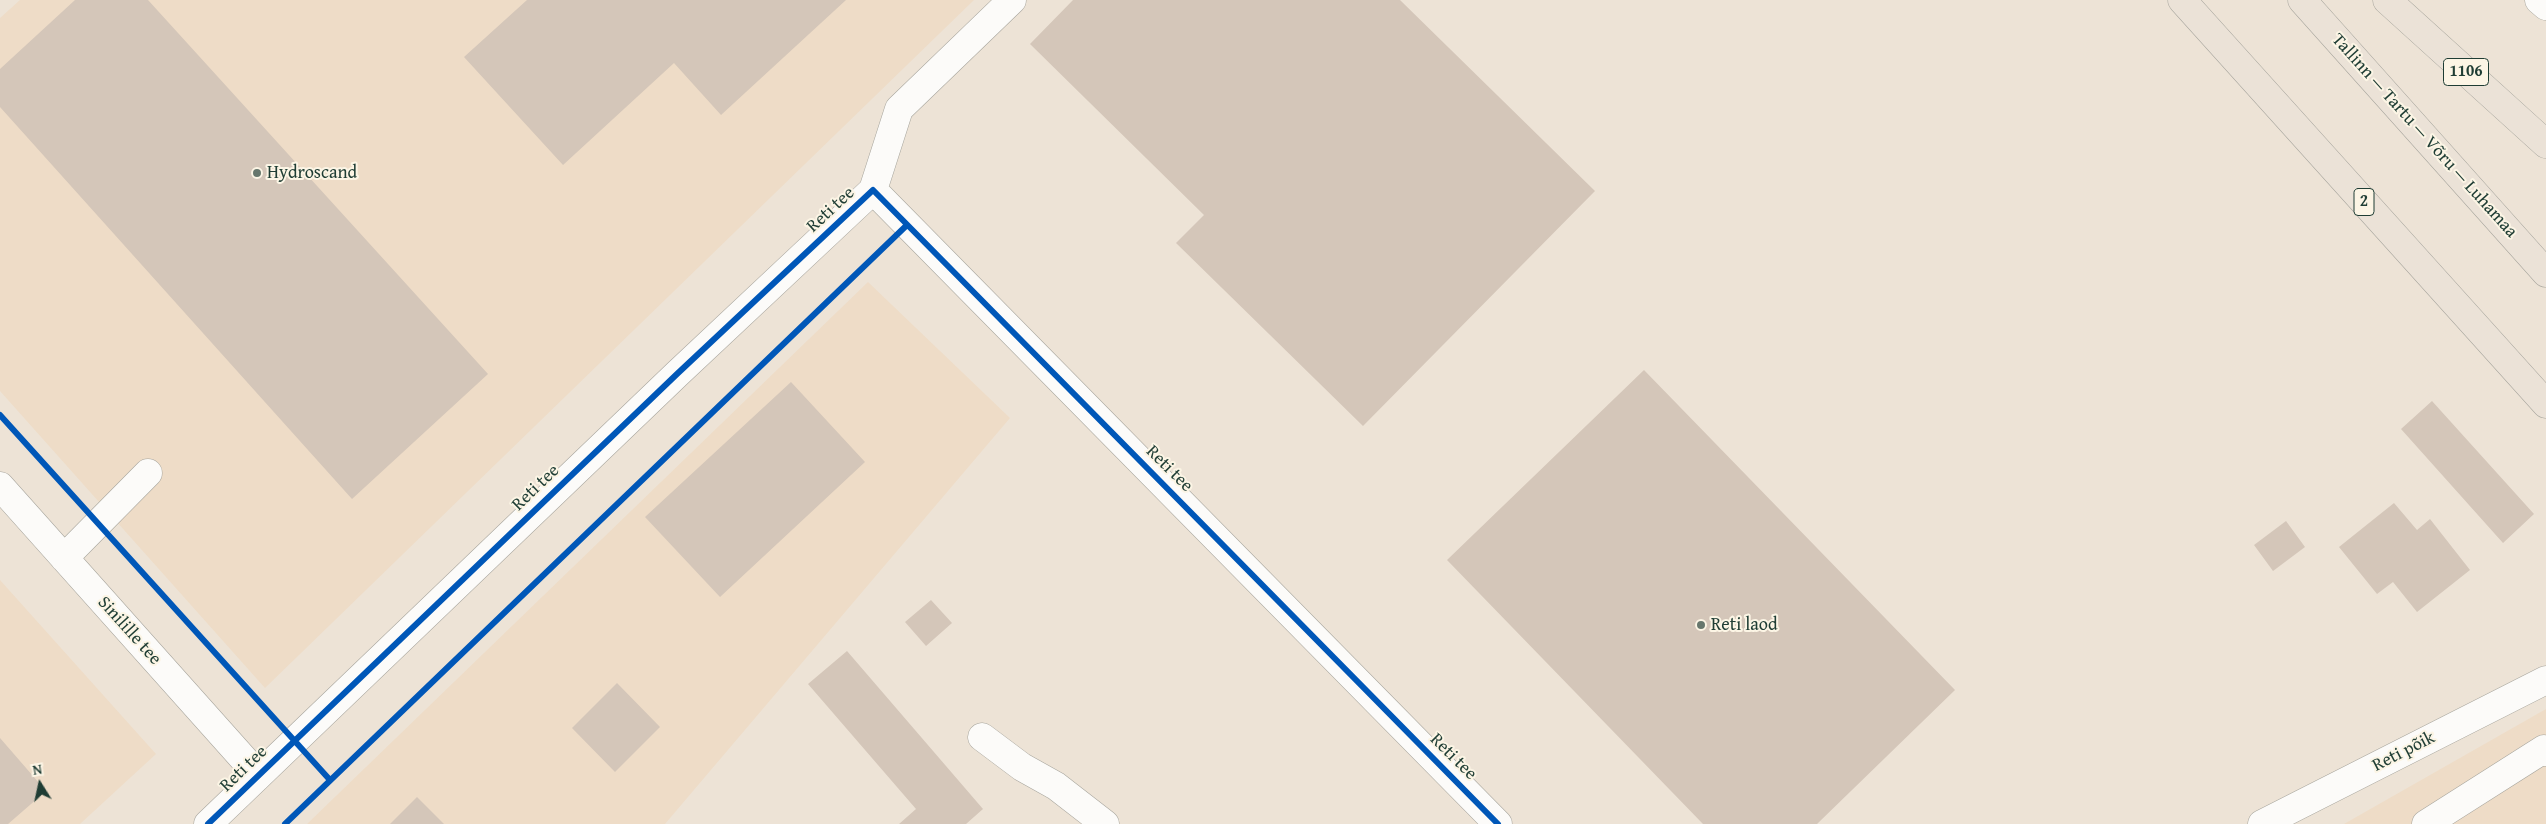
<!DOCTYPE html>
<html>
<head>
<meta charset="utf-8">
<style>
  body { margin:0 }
  #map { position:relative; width:2546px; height:824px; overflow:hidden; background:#ede3d6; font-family:"Gentium Book Plus",serif }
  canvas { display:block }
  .north { position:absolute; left:15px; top:759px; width:50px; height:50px; -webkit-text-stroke:4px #fcf5e5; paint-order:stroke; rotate:350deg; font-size:14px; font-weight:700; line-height:20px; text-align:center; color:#1f3d34 }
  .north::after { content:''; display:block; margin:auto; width:18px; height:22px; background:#1f3d34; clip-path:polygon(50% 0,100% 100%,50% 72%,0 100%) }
</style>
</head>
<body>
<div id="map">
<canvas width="2546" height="824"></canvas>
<div class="north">N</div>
</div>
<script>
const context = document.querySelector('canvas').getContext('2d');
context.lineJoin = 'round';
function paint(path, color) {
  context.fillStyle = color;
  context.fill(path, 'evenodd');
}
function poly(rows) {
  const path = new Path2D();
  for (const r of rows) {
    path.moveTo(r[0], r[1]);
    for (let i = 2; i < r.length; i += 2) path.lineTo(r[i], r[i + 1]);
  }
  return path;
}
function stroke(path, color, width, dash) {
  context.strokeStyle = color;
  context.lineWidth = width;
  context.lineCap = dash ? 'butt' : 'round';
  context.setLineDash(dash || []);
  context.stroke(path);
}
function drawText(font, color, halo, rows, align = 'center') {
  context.font = font + ' "Gentium Book Plus",serif';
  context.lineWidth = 4;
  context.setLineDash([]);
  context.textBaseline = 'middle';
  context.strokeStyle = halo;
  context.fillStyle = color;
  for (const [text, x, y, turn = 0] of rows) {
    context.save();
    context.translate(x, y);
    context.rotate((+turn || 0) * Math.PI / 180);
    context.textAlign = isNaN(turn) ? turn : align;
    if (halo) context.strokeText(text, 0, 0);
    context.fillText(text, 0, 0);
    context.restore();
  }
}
paint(poly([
  [20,0,974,0,265,688,0,391,0,18],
  [868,282,1010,418,665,824,307,824],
  [0,580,156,754,80,824,0,824],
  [2546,709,2546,824,2344,824]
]), '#eedcc7');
paint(poly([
  [75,0,148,0,488,374,352,499,0,107,0,69],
  [527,0,846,0,721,115,674,63,563,165,464,57],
  [1073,0,1400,0,1595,191,1363,426,1176,243,1204,215,1030,44],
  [1644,370,1955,690,1817,824,1703,824,1447,560],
  [791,382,865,462,720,597,645,517],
  [2432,401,2534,514,2503,543,2401,429],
  [2394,503,2417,530,2430,519,2470,570,2417,612,2393,582,2377,594,2339,547],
  [2286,521,2305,547,2273,571,2254,545],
  [931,600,952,623,926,646,905,622],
  [847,651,983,809,966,824,899,824,916,809,808,684],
  [617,683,660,727,615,772,572,728],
  [0,738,46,791,8,824,0,824],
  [417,797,444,824,390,824]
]), '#d4c6b9');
const minor = poly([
  [2539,0,2546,6],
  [873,190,1498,824],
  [0,486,258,775],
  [64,558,148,473],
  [982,737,1022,767,1056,786,1105,824],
  [208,824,677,374,873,190,899,109,1012,0],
  [2262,824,2546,680],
  [2426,824,2544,749,2546,752]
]);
const highway = poly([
  [2182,0,2546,404],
  [2302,0,2546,273],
  [2387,0,2546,144]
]);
stroke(minor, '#a7a59d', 29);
stroke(highway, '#a7a59d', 29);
stroke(minor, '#fcfbf9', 28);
stroke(highway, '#ebe2d7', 28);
stroke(poly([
  [0,415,330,780],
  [208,824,677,374,873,190,1498,824],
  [285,824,907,225]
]), '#0057b8', 6);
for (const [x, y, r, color] of [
  [257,173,5,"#67776d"],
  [1701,625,5,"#67776d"]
]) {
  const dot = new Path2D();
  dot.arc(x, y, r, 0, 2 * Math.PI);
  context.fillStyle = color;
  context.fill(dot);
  stroke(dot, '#fcf5e5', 2);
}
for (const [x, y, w] of [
  [2466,72,45],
  [2364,202,20]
]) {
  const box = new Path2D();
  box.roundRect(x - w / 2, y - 13.5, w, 27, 4);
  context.fillStyle = '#fcf5e5';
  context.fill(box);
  stroke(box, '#1f3d34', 1);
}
drawText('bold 16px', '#1f3d34', null, [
  ["1106",2466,72],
  ["2",2364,202]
]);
drawText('18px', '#1f3d34', '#fcf5e5', [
  ["Tallinn — Tartu — Võru — Luhamaa",2424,136,48],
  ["Reti tee",831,210,-43],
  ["Reti tee",1169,469,45],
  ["Reti tee",536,488,-44],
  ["Sinilille tee",129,631,48],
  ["Reti põik",2404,752,-27],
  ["Reti tee",1453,757,45],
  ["Reti tee",244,769,-44]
]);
drawText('18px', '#1f3d34', '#fcf5e5', [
  ["Hydroscand",267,173],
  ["Reti laod",1711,625]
], 'left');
</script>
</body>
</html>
